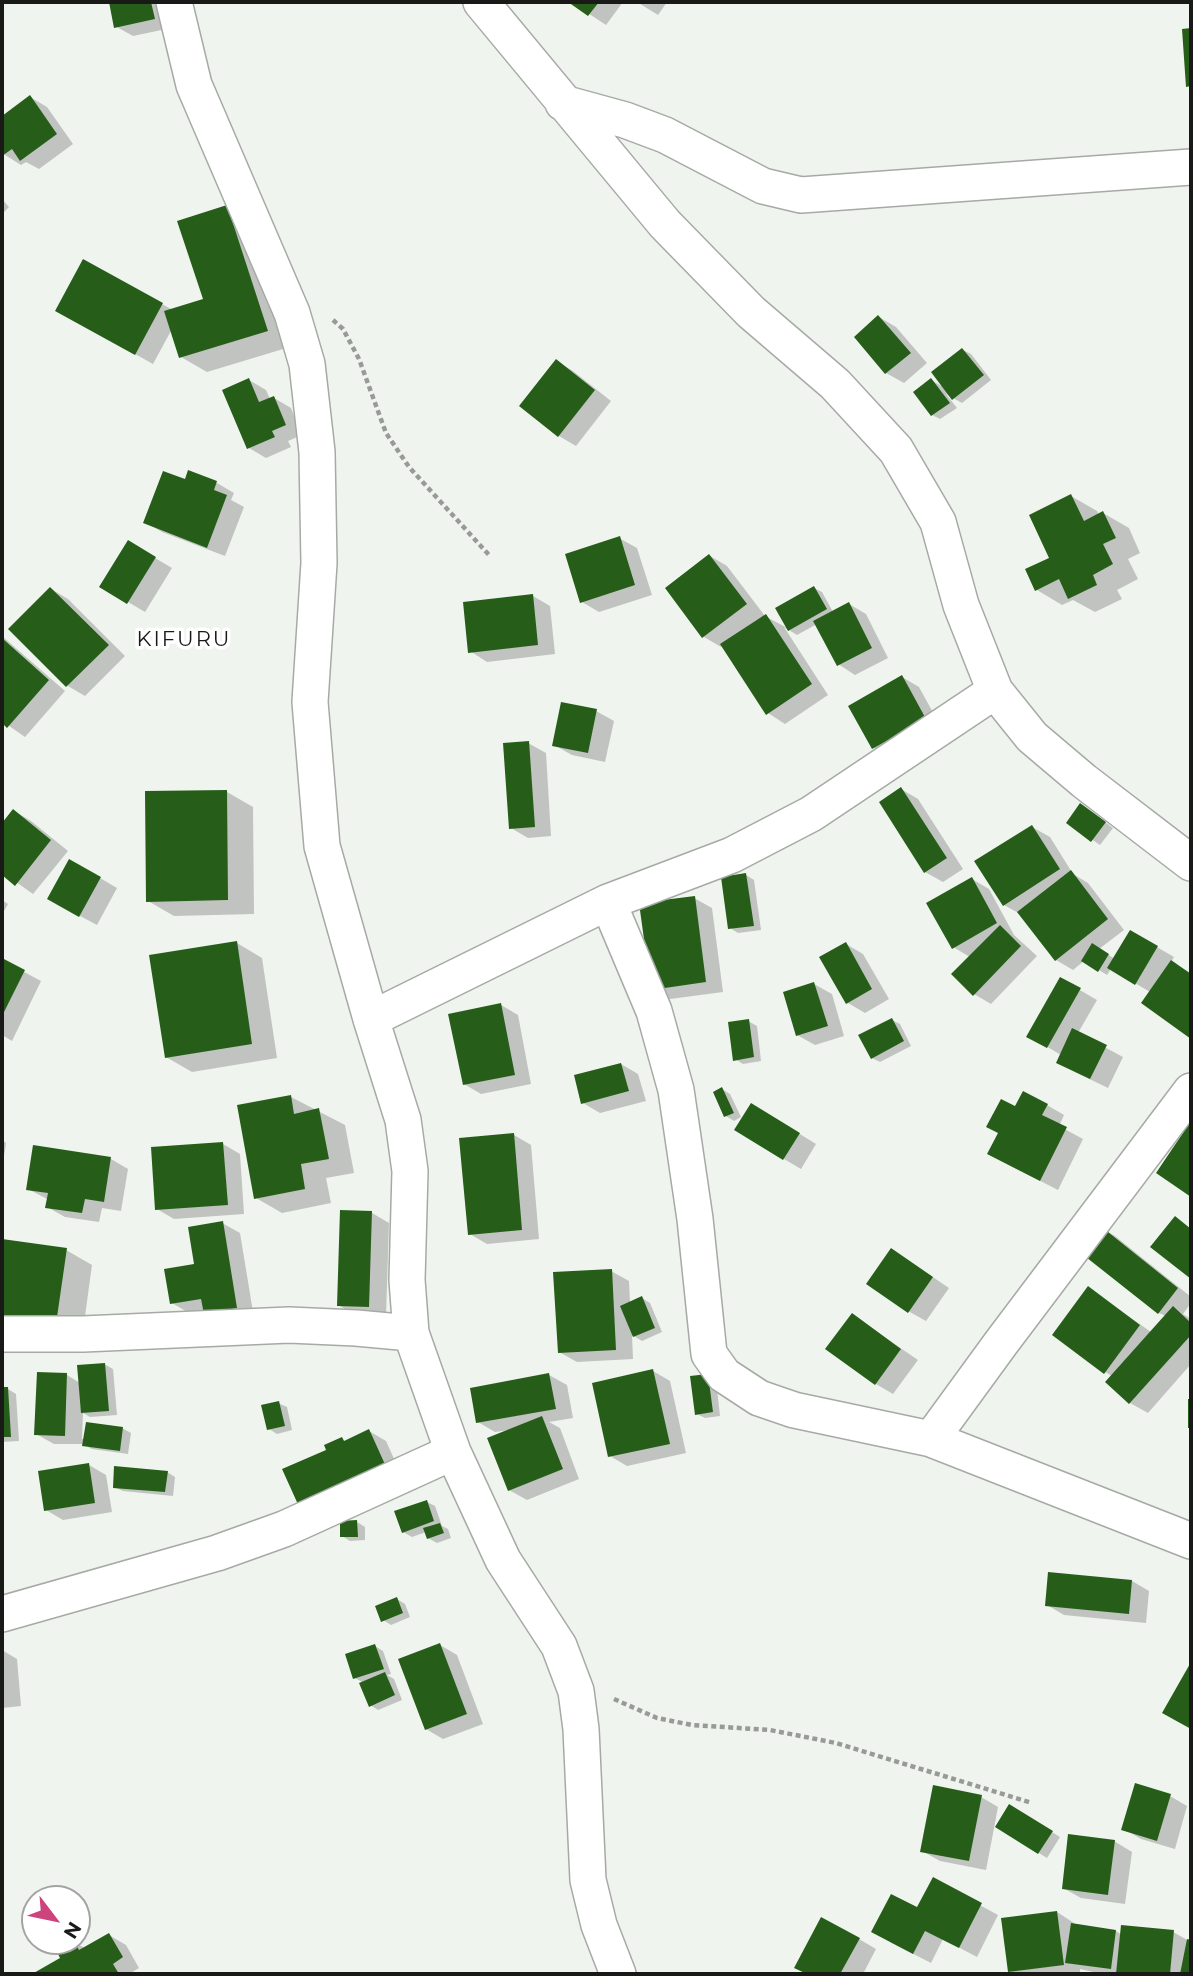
<!DOCTYPE html>
<html>
<head>
<meta charset="utf-8">
<style>
  body { margin:0 }
  #map { position:relative; width:1193px; height:1976px; overflow:hidden; background:#f0f4ef; font-family:Montserrat,sans-serif }
  canvas { display:block }
  .frame { position:absolute; inset:0; border:4px solid #191a18; pointer-events:none }
  .north { position:absolute; left:21px; top:1885px; width:70px; height:70px; box-sizing:border-box; background:#fff; border:2px solid #a3a3a3; border-radius:50%; rotate:122deg; font-size:19px; font-weight:700; line-height:28px; text-align:center; color:#191a18 }
  .north::after { content:''; display:block; margin:auto; width:24px; height:32px; background:#cc437d; clip-path:polygon(50% 0,100% 100%,50% 72%,0 100%) }
</style>
</head>
<body>
<div id="map">
<canvas width="1193" height="1976"></canvas>
<div class="frame"></div>
<div class="north">N</div>
</div>
<script>
const context = document.querySelector('canvas').getContext('2d');
context.lineJoin = 'round';
function paint(path, color) {
  context.fillStyle = color;
  context.fill(path, 'evenodd');
}
function poly(rows) {
  const path = new Path2D();
  for (const r of rows) {
    path.moveTo(r[0], r[1]);
    for (let i = 2; i < r.length; i += 2) path.lineTo(r[i], r[i + 1]);
  }
  return path;
}
function stroke(path, color, width, dash) {
  context.strokeStyle = color;
  context.lineWidth = width;
  context.lineCap = dash ? 'butt' : 'round';
  context.setLineDash(dash || []);
  context.stroke(path);
}
function drawText(font, color, halo, rows, align = 'center') {
  context.font = font + ' Montserrat,sans-serif';
  context.lineWidth = 7;
  context.setLineDash([]);
  context.textBaseline = 'middle';
  context.strokeStyle = halo;
  context.fillStyle = color;
  for (const [text, x, y, turn = 0] of rows) {
    context.save();
    context.translate(x, y);
    context.rotate((+turn || 0) * Math.PI / 180);
    context.textAlign = isNaN(turn) ? turn : align;
    if (halo) context.strokeText(text, 0, 0);
    context.fillText(text, 0, 0);
    context.restore();
  }
}
paint(poly([
  [111,2,166,2,171,28,133,36,115,26],
  [571,2,623,2,606,25],
  [637,2,667,2,658,15],
  [30,97,47,107,73,144,39,169,26,162,21,165,2,153,2,118],
  [2,199,9,207,2,214],
  [226,207,252,222,293,346,207,372,181,357,172,329,153,364,74,320,84,262,173,310,205,300],
  [879,317,896,327,927,363,904,383,886,373,856,337],
  [963,350,971,354,991,380,962,403,946,394,957,408,940,419,932,415,931,380,945,388],
  [556,361,573,371,611,401,576,446,559,436,521,406],
  [249,380,266,390,270,399,274,398,291,408,302,435,288,441,291,447,266,458,249,448],
  [189,472,217,483,234,493,231,500,244,507,225,556,162,532,145,522,186,481],
  [1071,496,1097,511,1099,515,1103,513,1129,528,1140,553,1128,559,1138,579,1117,590,1122,599,1095,612,1073,600,1062,605,1037,590,1051,559],
  [619,538,637,548,652,595,599,612,582,602],
  [128,542,172,568,145,612,101,586],
  [710,556,727,566,765,616,789,629,814,588,822,592,833,612,849,604,866,614,888,658,855,675,838,664,817,624,797,635,784,627,828,695,785,724,768,713,723,645,721,647,704,637,667,589],
  [51,589,68,599,125,656,85,696,68,686,11,629],
  [533,596,550,606,555,654,487,662,470,651],
  [2,636,65,691,25,737,2,721],
  [902,677,919,687,942,729,891,758,874,748],
  [596,711,614,721,605,762,572,755,554,745],
  [528,743,546,753,551,836,528,838,511,828],
  [901,789,918,799,963,869,943,882,925,872],
  [227,792,253,807,254,914,174,916,148,901],
  [1089,810,1113,828,1100,845,1068,823],
  [14,811,31,821,68,851,33,894,2,872,2,826],
  [1032,827,1050,837,1073,874,1088,883,1124,930,1099,949,1115,959,1131,932,1174,957,1171,962,1191,973,1191,1037,1143,1003,1150,992,1111,969,1107,975,1084,961,1073,970,1056,960,1022,915,1004,905],
  [746,875,754,880,761,930,738,933,730,928],
  [100,878,117,888,97,925,67,909],
  [972,879,989,889,1014,935,1037,956,991,1004,974,994,970,957,953,947],
  [694,898,712,908,723,992,670,999,652,989],
  [2,900,8,904,2,915],
  [237,943,262,958,277,1058,192,1072,166,1057],
  [846,944,863,954,889,999,865,1013,848,1003],
  [2,960,41,981,12,1041,2,1035],
  [1061,979,1097,1000,1078,1033,1123,1057,1108,1088,1075,1072,1061,1055,1029,1036],
  [814,984,832,994,844,1036,815,1045,797,1035],
  [501,1005,518,1015,531,1084,481,1094,464,1084],
  [892,1020,900,1024,911,1046,880,1062,872,1058],
  [748,1021,757,1026,761,1061,743,1064,735,1059],
  [621,1064,638,1074,646,1101,600,1113,583,1103],
  [722,1089,730,1094,741,1117,734,1121,726,1116],
  [291,1097,345,1125,354,1173,326,1178,331,1203,282,1213,256,1198],
  [1047,1105,1064,1115,1059,1126,1083,1139,1058,1190,1007,1164,1016,1109],
  [769,1115,816,1144,801,1169,784,1159],
  [514,1135,531,1145,539,1239,487,1244,470,1234],
  [2,1140,6,1143,2,1169],
  [223,1144,240,1154,244,1214,174,1219,157,1209],
  [35,1147,111,1159,128,1169,121,1211,102,1208,99,1222,65,1217,47,1207,49,1200,28,1189],
  [372,1213,389,1223,386,1316,356,1315,338,1305],
  [222,1223,240,1233,254,1318,206,1310,189,1313,172,1303],
  [1098,1226,1115,1236,1191,1297,1191,1303,1183,1314,1191,1319,1191,1364,1148,1413,1130,1403,1107,1382,1112,1376,1105,1372,1088,1288,1151,1332,1166,1316,1159,1313],
  [2,1241,66,1250,92,1265,82,1338,2,1324],
  [909,1261,949,1288,926,1321,908,1311],
  [611,1271,629,1281,630,1303,642,1298,650,1303,662,1332,642,1341,632,1335,633,1359,577,1362,559,1352],
  [852,1315,918,1360,893,1394,876,1384],
  [104,1364,113,1369,117,1415,90,1417,83,1413,82,1439,122,1428,131,1433,128,1454,92,1449,82,1444,54,1444,36,1434,39,1374,67,1375,80,1383],
  [653,1371,670,1381,686,1453,627,1466,610,1456],
  [549,1375,567,1385,573,1418,549,1422,560,1428,579,1479,527,1500,509,1490,509,1430,495,1432,478,1422],
  [692,1378,716,1380,720,1416,705,1418,697,1414],
  [2,1389,8,1389,16,1394,19,1441,2,1442],
  [278,1403,287,1407,292,1430,277,1434,269,1429],
  [369,1431,386,1441,404,1481,328,1450,342,1439,346,1442],
  [89,1465,106,1475,112,1512,63,1520,46,1510],
  [167,1472,175,1477,173,1496,123,1491,114,1487],
  [427,1502,435,1506,442,1526,448,1529,451,1538,437,1543,428,1538,426,1532,412,1537,403,1532],
  [357,1522,365,1527,365,1540,350,1541,342,1536],
  [1132,1581,1149,1591,1146,1623,1064,1615,1047,1605],
  [397,1599,405,1604,410,1617,391,1625,383,1620],
  [440,1645,457,1655,483,1724,443,1739,426,1729],
  [375,1646,383,1651,391,1674,387,1675,394,1679,402,1700,378,1710,370,1705,364,1683,355,1678],
  [2,1650,17,1659,21,1706,2,1708],
  [1170,1796,1187,1806,1175,1849,1141,1839,1124,1829],
  [981,1797,998,1807,986,1870,940,1861,922,1851],
  [1010,1806,1060,1837,1047,1858,997,1827],
  [1114,1841,1132,1852,1125,1904,1081,1898,1063,1888],
  [934,1880,998,1915,977,1957,943,1939,931,1963,890,1942,918,1909],
  [1057,1912,1074,1923,1075,1926,1116,1931,1122,1935,1173,1932,1191,1942,1191,1974,1102,1974,1080,1969,1080,1974,1015,1974,1009,1971],
  [109,1935,126,1945,139,1968,129,1974,35,1974,62,1958,73,1942,85,1948],
  [859,1939,876,1949,863,1974,809,1974,796,1967]
]), '#0003');
paint(poly([
  [109,2,151,2,155,19,114,28],
  [568,2,599,2,588,16],
  [1191,28,1191,86,1186,87,1182,29],
  [30,95,57,134,20,161,12,149,2,156,2,116],
  [227,205,268,331,179,358,164,311,203,299,177,221],
  [83,259,163,303,135,355,55,311],
  [878,315,911,353,885,374,854,337],
  [962,348,984,375,952,400,931,372],
  [556,359,595,390,558,437,519,406],
  [249,378,259,402,274,396,286,425,272,431,275,437,247,449,222,390],
  [931,378,950,403,931,416,913,392],
  [188,470,217,481,214,490,227,495,207,548,143,523,163,471,185,479],
  [1071,494,1084,521,1103,511,1116,538,1103,544,1113,564,1093,575,1097,585,1068,599,1059,579,1035,591,1025,569,1049,558,1029,515],
  [620,536,635,585,580,603,565,554],
  [128,540,156,557,127,604,99,587],
  [709,554,747,604,702,638,665,588],
  [814,586,827,609,788,631,775,608],
  [50,587,109,645,66,687,8,629],
  [533,594,538,645,468,653,463,602],
  [849,602,872,648,837,666,813,621],
  [766,614,812,684,766,715,720,644],
  [2,638,49,680,7,728,2,723],
  [902,675,926,719,872,749,848,706],
  [561,702,597,709,588,753,552,746],
  [529,741,535,827,509,829,503,743],
  [901,787,947,858,924,873,879,802],
  [227,790,228,900,146,902,145,791],
  [1080,803,1106,822,1091,842,1066,823],
  [13,809,51,840,15,886,2,875,2,823],
  [1032,825,1060,869,1003,906,974,861],
  [69,859,101,877,79,917,47,899],
  [1071,870,1108,919,1055,961,1017,912],
  [746,873,754,926,728,929,721,877],
  [972,877,997,923,952,949,926,903],
  [695,896,706,982,651,990,639,903],
  [1000,925,1021,946,973,996,951,974],
  [1130,930,1158,946,1135,985,1107,968],
  [237,941,252,1044,165,1058,149,955],
  [846,942,872,989,846,1004,819,957],
  [1092,943,1109,954,1098,972,1081,961],
  [2,958,25,970,2,1016],
  [1171,960,1191,974,1191,1039,1141,1003],
  [1060,977,1081,988,1047,1048,1026,1037],
  [814,982,828,1026,796,1036,783,992],
  [501,1003,515,1075,463,1085,448,1014],
  [892,1018,904,1041,871,1059,858,1035],
  [749,1019,754,1057,733,1061,728,1022],
  [1072,1028,1107,1045,1090,1079,1056,1063],
  [621,1063,629,1091,581,1104,574,1075],
  [722,1087,734,1113,724,1117,713,1092],
  [1023,1091,1048,1104,1042,1115,1067,1127,1040,1181,987,1154,998,1133,986,1127,1001,1099,1015,1106],
  [291,1095,294,1114,319,1108,329,1159,301,1164,305,1189,254,1199,237,1105],
  [751,1103,800,1133,783,1160,734,1130],
  [1191,1121,1191,1197,1156,1173],
  [514,1133,522,1230,468,1235,459,1138],
  [223,1142,228,1205,155,1210,151,1147],
  [33,1145,111,1157,104,1202,85,1199,82,1213,45,1208,48,1193,26,1190],
  [340,1210,372,1211,369,1307,337,1306],
  [1175,1216,1191,1229,1191,1279,1150,1247],
  [223,1221,237,1308,204,1314,201,1299,170,1304,164,1269,194,1264,188,1227],
  [1098,1224,1178,1288,1158,1314,1077,1250],
  [2,1239,67,1248,56,1324,2,1317],
  [891,1248,933,1277,908,1313,866,1284],
  [612,1269,616,1350,558,1353,553,1272],
  [1088,1286,1140,1325,1104,1374,1052,1335],
  [642,1296,655,1328,633,1337,620,1306],
  [1173,1306,1191,1323,1191,1335,1129,1404,1105,1382],
  [852,1313,901,1349,875,1385,825,1349],
  [105,1363,109,1411,81,1413,77,1365],
  [653,1369,670,1444,608,1457,592,1383],
  [37,1372,67,1373,65,1436,34,1435],
  [549,1373,556,1409,476,1423,470,1388],
  [708,1374,713,1412,695,1415,690,1376],
  [2,1387,8,1387,11,1437,2,1437],
  [1188,1399,1191,1399,1191,1428,1188,1428],
  [279,1401,285,1426,267,1430,261,1405],
  [542,1416,563,1469,508,1491,487,1438],
  [86,1422,123,1427,120,1451,82,1446],
  [369,1429,388,1471,301,1511,282,1469,326,1450,324,1445,342,1437,344,1441],
  [89,1463,95,1503,44,1511,38,1471],
  [114,1466,168,1471,165,1492,113,1488],
  [427,1500,434,1521,402,1533,394,1511],
  [357,1520,358,1537,340,1537,340,1521],
  [440,1523,444,1533,427,1539,423,1528],
  [1048,1572,1132,1580,1129,1614,1045,1606],
  [397,1597,403,1613,381,1622,375,1606],
  [440,1643,467,1714,425,1730,398,1659],
  [375,1644,384,1669,353,1679,345,1654],
  [1191,1662,1191,1729,1162,1713],
  [385,1672,395,1695,369,1707,359,1683],
  [1135,1783,1171,1794,1157,1841,1121,1830],
  [933,1785,982,1795,969,1861,920,1852],
  [1009,1804,1053,1831,1038,1854,995,1827],
  [1068,1834,1115,1840,1108,1895,1062,1889],
  [933,1877,982,1903,959,1948,925,1931,913,1954,871,1932,891,1894,917,1907],
  [1057,1911,1064,1965,1008,1972,1001,1918],
  [821,1917,860,1938,840,1974,807,1974,794,1968],
  [1071,1923,1116,1930,1111,1969,1065,1963],
  [1121,1925,1174,1930,1170,1974,1116,1974],
  [109,1933,123,1957,113,1964,119,1974,32,1974,60,1958,56,1950,71,1941,74,1941,79,1950],
  [1187,1939,1191,1940,1191,1974,1180,1974]
]), '#265e19');
const minor = poly([
  [174,2,194,85,292,313,307,364,317,452,319,563,310,702,322,846,371,1019,403,1120,410,1171,407,1280,411,1333,453,1452,503,1560,559,1646,576,1691,581,1729,588,1880,599,1925,618,1974],
  [481,2,665,224,751,312,835,384,896,450,938,522,961,605,995,691,1032,737,1084,781,1191,863],
  [563,103,625,120,665,135,763,186,801,195,1191,167],
  [608,902,654,1011,676,1090,695,1219,709,1354,724,1375,759,1398,794,1410,931,1439,1191,1541],
  [371,1019,608,902,732,855,811,814,995,691],
  [2,1334,83,1334,289,1325,356,1328,411,1333],
  [931,1439,1001,1343,1191,1091],
  [2,1614,217,1553,284,1529,453,1452]
]);
stroke(minor, '#a6aaa5', 38);
stroke(poly([
  [333,320,343,329,359,359,386,433,409,467,489,555],
  [614,1699,657,1718,692,1725,770,1730,836,1743,1032,1803]
]), '#979a96', 4.5, [5, 3.5]);
stroke(minor, '#fff', 35);
context.letterSpacing = '2px';
drawText('21px', '#191a18', '#fff', [
  ["KIFURU",184,640]
]);
context.letterSpacing = '0px';
</script>
</body>
</html>
